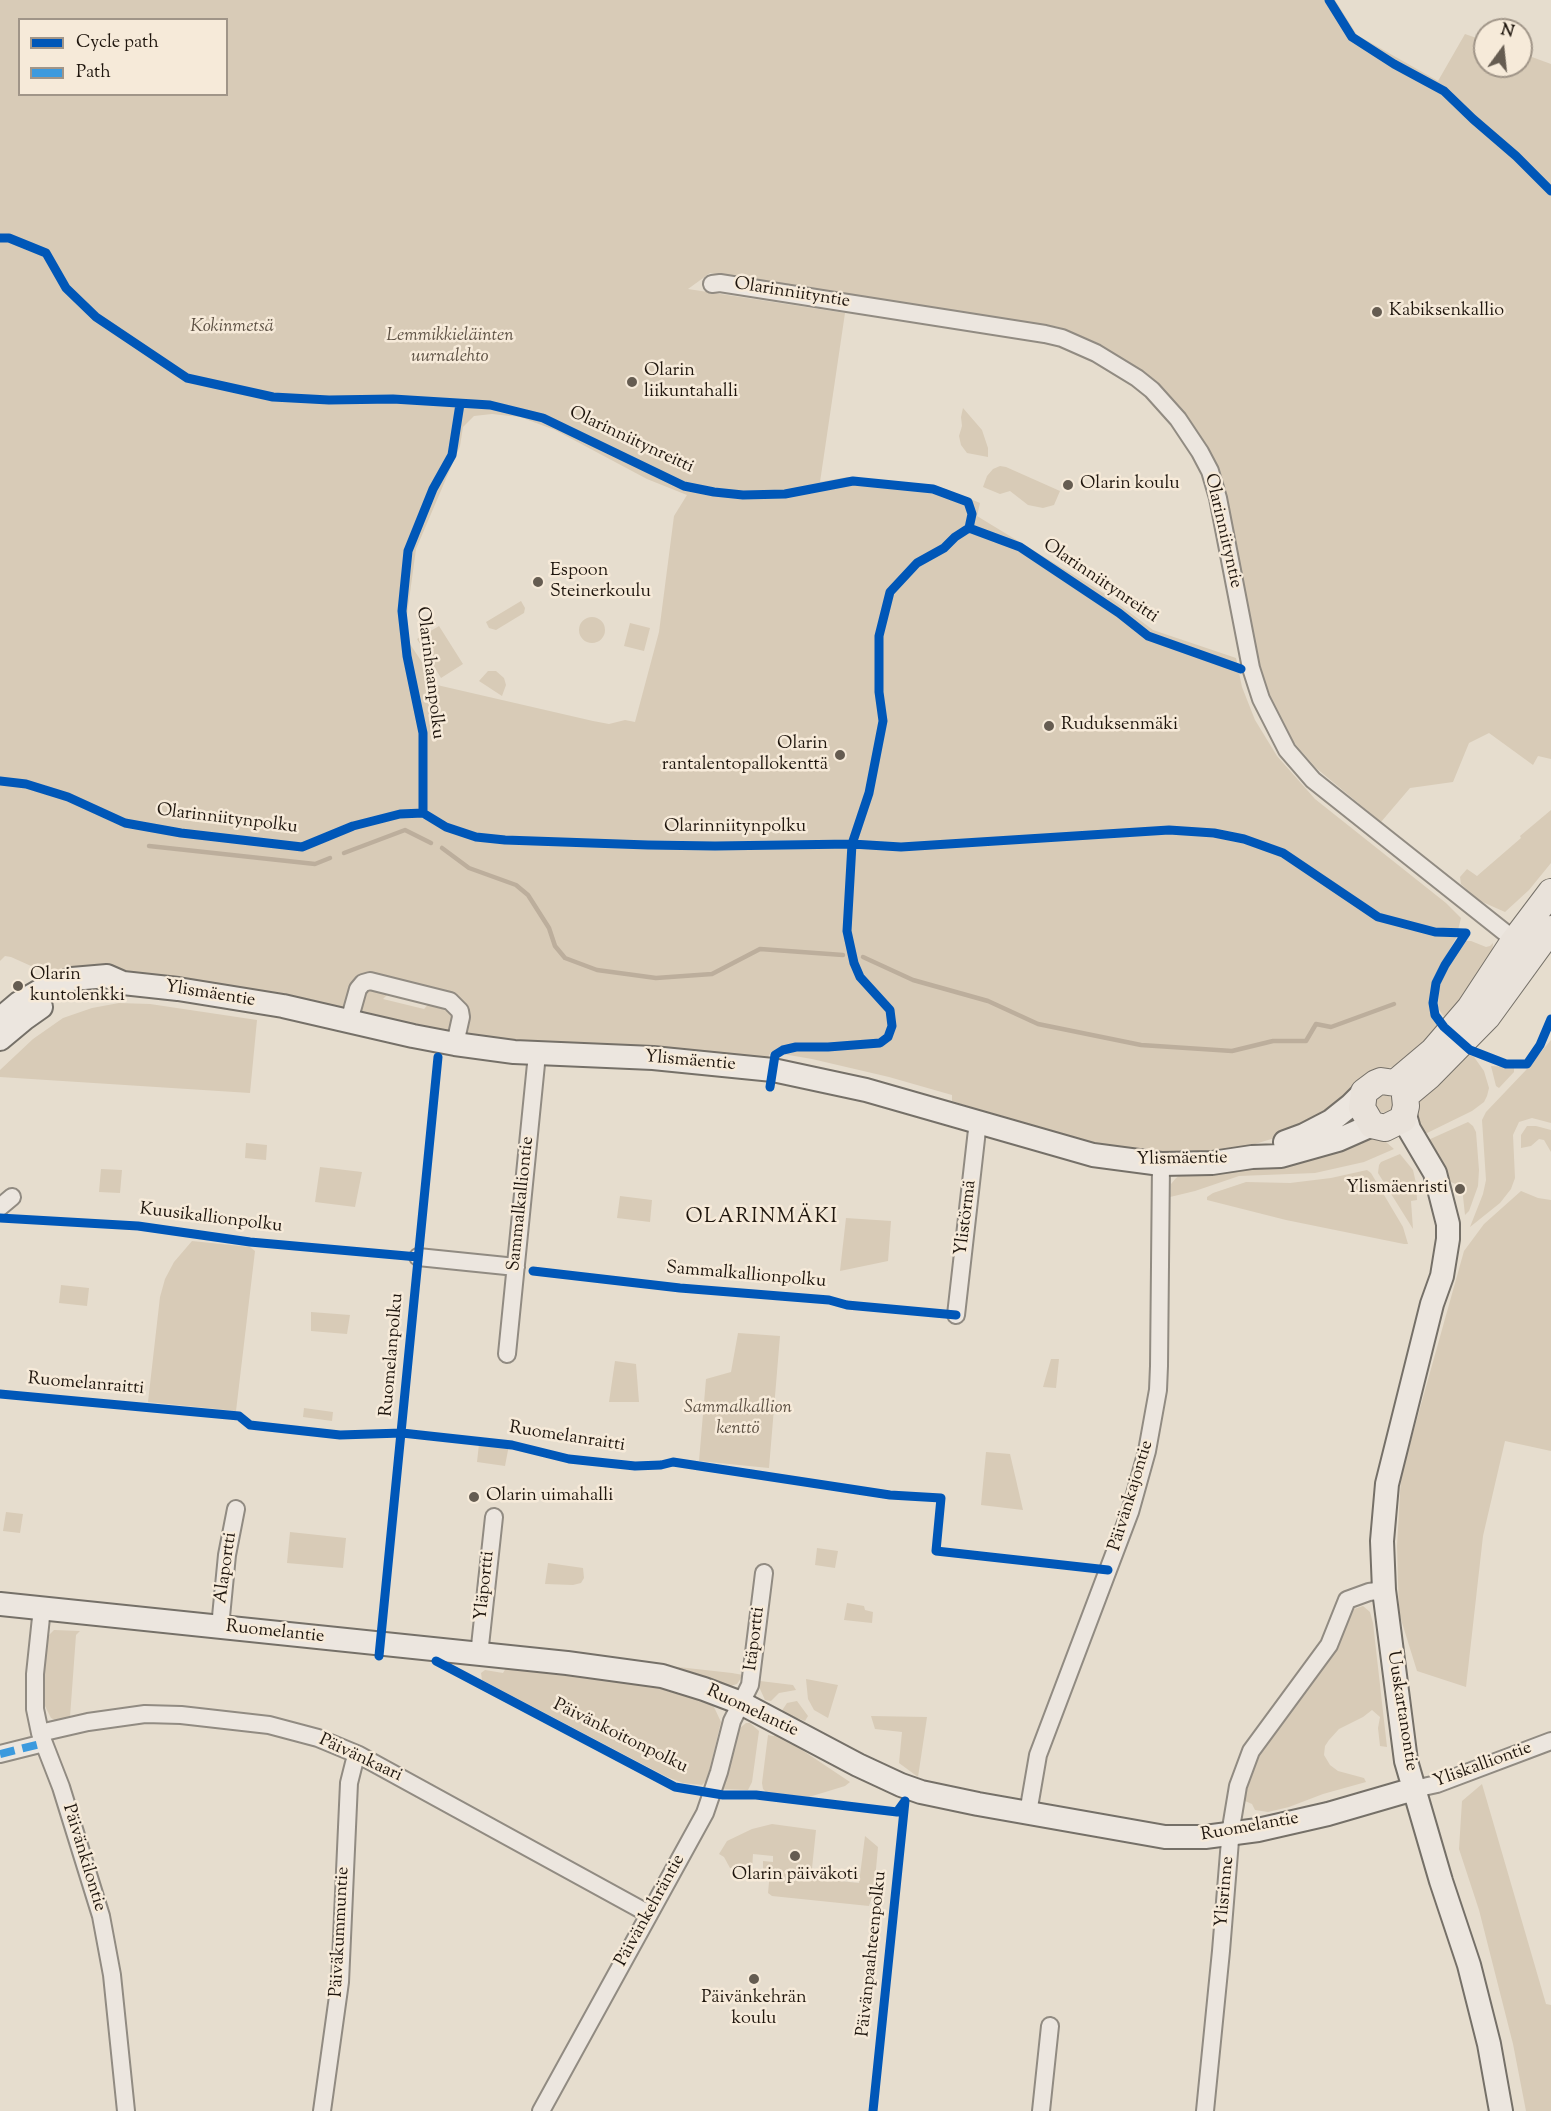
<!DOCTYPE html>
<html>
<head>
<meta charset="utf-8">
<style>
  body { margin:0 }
  #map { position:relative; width:1551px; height:2111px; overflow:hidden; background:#e6ddce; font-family:"Sorts Mill Goudy",serif }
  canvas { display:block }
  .legend { position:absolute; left:18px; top:18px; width:210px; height:78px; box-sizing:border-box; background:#f6ead9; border:2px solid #a09588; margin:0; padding:8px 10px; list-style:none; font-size:18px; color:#1f160e }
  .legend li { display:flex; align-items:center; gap:12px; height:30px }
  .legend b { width:30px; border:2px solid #a09588 }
  .north { position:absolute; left:1473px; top:18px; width:60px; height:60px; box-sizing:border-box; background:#f6ead9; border:2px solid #a09588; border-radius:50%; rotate:15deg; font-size:16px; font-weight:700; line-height:24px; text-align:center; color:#1f160e }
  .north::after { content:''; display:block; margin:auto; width:21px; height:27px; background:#655c51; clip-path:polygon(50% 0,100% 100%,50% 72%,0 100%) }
</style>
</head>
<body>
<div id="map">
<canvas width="1551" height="2111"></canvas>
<ul class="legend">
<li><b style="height:8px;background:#0057b8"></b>Cycle path</li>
<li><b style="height:8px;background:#3c9ade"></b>Path</li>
</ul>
<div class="north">N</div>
</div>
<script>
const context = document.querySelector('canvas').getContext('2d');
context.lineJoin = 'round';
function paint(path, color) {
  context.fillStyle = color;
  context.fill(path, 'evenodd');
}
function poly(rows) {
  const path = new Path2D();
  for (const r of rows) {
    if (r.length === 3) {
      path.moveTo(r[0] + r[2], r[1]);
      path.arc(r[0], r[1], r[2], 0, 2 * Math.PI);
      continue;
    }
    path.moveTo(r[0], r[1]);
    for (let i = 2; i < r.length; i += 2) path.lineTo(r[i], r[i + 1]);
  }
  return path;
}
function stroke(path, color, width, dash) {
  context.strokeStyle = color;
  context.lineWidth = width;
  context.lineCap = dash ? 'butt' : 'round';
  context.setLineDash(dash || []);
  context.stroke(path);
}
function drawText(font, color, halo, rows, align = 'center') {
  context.font = font + ' "Sorts Mill Goudy",serif';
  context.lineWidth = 5;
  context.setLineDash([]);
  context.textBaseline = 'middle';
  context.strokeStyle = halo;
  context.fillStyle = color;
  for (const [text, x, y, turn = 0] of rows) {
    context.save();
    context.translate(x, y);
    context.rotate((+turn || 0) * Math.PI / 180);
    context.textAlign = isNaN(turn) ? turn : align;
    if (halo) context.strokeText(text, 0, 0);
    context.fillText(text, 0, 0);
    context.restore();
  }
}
paint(poly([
  [0,0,1335,0,1357,35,1438,81,1465,34,1485,41,1485,66,1521,66,1521,53,1551,64,1551,759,1538,756,1533,765,1489,733,1469,743,1453,782,1410,788,1381,822,1316,768,1290,738,1272,702,1258,664,1205,447,1186,415,1156,382,1100,344,1059,327,710,273,688,289,845,313,820,482,847,477,935,485,980,503,977,516,1105,594,1153,630,1236,658,1242,687,1255,720,1277,756,1315,799,1446,903,1461,918,1456,938,1432,981,1430,1011,1442,1028,1400,1064,1377,1072,1350,1099,1291,1133,1255,1144,1206,1152,1162,1154,1119,1151,1074,1141,952,1101,952,1095,889,1077,812,1059,771,1052,768,1057,480,1039,468,1036,465,1030,464,1012,365,975,348,1006,342,1010,49,974,11,957,5,956,0,961],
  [20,20,226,20,226,94,20,94],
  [492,414,520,417,555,430,647,479,687,495,674,516,659,632,635,722,625,720,609,724,593,721,437,685,408,641,407,615,416,549,460,446,463,427,474,416],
  [963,408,982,430,988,448,988,457,967,453,961,445,959,436,962,426,961,417],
  [1000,466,1006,467,1060,491,1054,505,1043,508,1028,505,1010,491,1000,494,983,487,987,476,993,469],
  [521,601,525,608,524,613,496,630,489,628,486,622],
  [592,630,13],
  [630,623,650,628,644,651,624,646],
  [439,626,463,664,441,678,417,639],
  [488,671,496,671,504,678,506,685,502,696,479,681],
  [1551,810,1551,863,1529,890,1505,912,1478,900,1461,884,1460,877,1467,869,1477,876,1521,838,1520,836],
  [1464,941,1471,941,1486,947,1490,946,1493,943,1492,955,1449,1021,1442,1014,1438,1008,1439,989,1443,974],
  [368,987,393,989,383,999,424,1009,433,999,455,1010,450,1030,446,1033,364,1015,361,1009,364,991],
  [119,1003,150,1004,257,1020,250,1093,0,1077,0,1070,33,1039,63,1018,92,1008],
  [1551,1040,1551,1123,1532,1118,1519,1122,1513,1135,1515,1178,1511,1189,1500,1203,1470,1227,1483,1194,1486,1180,1482,1120,1486,1112,1526,1070],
  [1464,1052,1474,1057,1484,1071,1489,1088,1487,1096,1484,1102,1472,1111,1423,1135,1414,1120,1415,1101],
  [1491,1066,1510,1067,1514,1068,1514,1072,1499,1088,1496,1086],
  [1385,1104,9],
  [1468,1122,1473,1126,1476,1132,1479,1170,1478,1186,1469,1211,1465,1215,1462,1187,1451,1182,1426,1141],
  [1527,1126,1536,1126,1551,1130,1551,1152,1544,1140,1539,1139,1531,1146,1521,1148,1521,1135],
  [1370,1135,1386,1142,1394,1149,1364,1162,1315,1173,1239,1176,1195,1191,1170,1197,1171,1184,1176,1178,1183,1173],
  [246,1143,267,1145,266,1160,245,1158],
  [1400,1154,1413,1170,1416,1183,1417,1200,1411,1201,1413,1229,1378,1173,1379,1165,1381,1162],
  [320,1167,362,1172,355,1207,315,1202],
  [101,1169,122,1170,120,1193,99,1192],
  [1367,1170,1371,1173,1403,1227,1408,1244,1404,1244,1286,1220,1207,1200,1207,1197,1213,1193,1246,1182,1290,1183,1331,1178],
  [1521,1191,1538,1198,1551,1200,1551,1451,1505,1441,1483,1536,1466,1687,1417,1671,1399,1613,1397,1546,1401,1476,1464,1251,1484,1224],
  [620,1196,652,1200,650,1222,617,1218],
  [846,1218,891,1221,888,1261,840,1271],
  [192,1241,250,1247,255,1251,236,1411,148,1402,160,1297,165,1279,174,1262],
  [61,1285,89,1288,87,1306,59,1303],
  [311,1312,350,1315,347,1334,311,1331],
  [738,1333,780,1336,769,1468,699,1461,706,1379,731,1372],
  [1051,1359,1059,1359,1056,1388,1043,1387],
  [615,1361,636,1364,639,1402,609,1402],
  [304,1408,333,1412,332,1421,303,1417],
  [479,1444,509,1445,505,1466,477,1462],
  [986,1452,1010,1454,1023,1510,981,1505],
  [6,1512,23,1514,20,1533,3,1531],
  [290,1532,346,1538,343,1568,287,1563],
  [817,1548,838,1551,835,1568,815,1565],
  [548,1563,583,1568,584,1578,581,1583,573,1585,545,1584],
  [847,1603,864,1606,865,1610,873,1612,872,1623,844,1620],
  [1363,1606,1370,1612,1373,1623,1387,1747,1380,1746,1378,1728,1380,1717,1372,1710,1363,1717,1339,1729,1329,1740,1325,1746,1324,1755,1330,1765,1338,1771,1364,1778,1366,1782,1323,1794,1289,1807,1268,1812,1255,1810,1252,1804,1245,1801,1247,1789,1259,1756,1320,1672,1340,1640,1354,1609],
  [54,1630,80,1631,76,1635,70,1717,57,1721,51,1718,40,1696,48,1636],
  [651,1664,732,1673,743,1675,737,1684,727,1687],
  [506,1668,588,1674,666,1688,699,1698,714,1707,721,1722,707,1780,702,1785,683,1783,667,1777,482,1680,481,1673,485,1670,503,1673],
  [806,1679,838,1685,828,1718,814,1710,808,1699],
  [760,1681,793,1685,796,1690,779,1693,771,1701,765,1700,760,1689],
  [797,1701,808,1716,805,1721,781,1712,787,1703],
  [871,1716,927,1717,918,1777,899,1763,902,1732,875,1729],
  [746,1723,750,1723,759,1731,752,1782,748,1790,723,1789,735,1736,740,1728],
  [768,1735,773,1736,776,1735,784,1738,850,1782,845,1786,809,1797,766,1792,763,1789,762,1783],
  [1482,1784,1546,2004,1551,2005,1551,2111,1526,2111,1513,2044,1479,1910,1459,1849,1462,1801],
  [772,1824,816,1830,811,1878,859,1883,865,1836,878,1847,874,1891,869,1906,772,1896,768,1893,770,1872,763,1871,763,1861,773,1862,773,1856,753,1854,752,1870,730,1868,724,1857,719,1854,727,1841,752,1829]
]), '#d8cbb7');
stroke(poly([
  [149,846,315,864,330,858],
  [442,848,469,868,516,885,528,895,549,928,555,946,565,958,597,970,656,978,712,974,760,949,843,955],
  [344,853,405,830,431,843],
  [863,957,913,980,988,1001,1038,1024,1141,1045,1232,1051,1273,1041,1306,1041,1316,1024,1331,1027,1394,1004]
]), '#bcae9c', 4.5);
const street = poly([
  [712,284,720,283,1045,334,1062,338,1096,353,1137,378,1152,390,1178,419,1200,452,1210,471,1218,498,1251,668,1261,699,1287,750,1313,780,1522,946],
  [349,1021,358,989,363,983,370,981,450,1001,460,1011,461,1017,455,1044],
  [0,1207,12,1197],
  [418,1257,516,1267],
  [956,1315,978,1121],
  [507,1354,537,1054],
  [42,1608,35,1674,35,1709,40,1733,61,1787,101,1916,112,1975,126,2111],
  [220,1627,227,1555,236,1509],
  [479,1655,494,1517],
  [40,1733,88,1722,145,1714,181,1715,269,1725,318,1738,359,1755,649,1914],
  [0,1754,44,1743],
  [1414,1789,1437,1784,1551,1741],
  [1028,1813,1038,1755,1130,1512,1147,1451,1158,1390,1159,1366,1161,1164],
  [322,2111,340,1982,349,1783,354,1763,359,1755],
  [541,2111,705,1813,719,1772,732,1721,750,1685,764,1573],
  [1041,2111,1050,2026],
  [1205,2111,1221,1951,1231,1828,1238,1786,1251,1751,1329,1645,1347,1600,1369,1592,1384,1590]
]);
const secondary = poly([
  [0,1019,19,1003,43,989,72,979,107,976,123,983,178,989,283,1006,413,1036,455,1044,514,1052,653,1058,773,1070,866,1090,1093,1155,1161,1164,1212,1163,1252,1157,1281,1156,1338,1140,1372,1125],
  [0,1039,24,1019,41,1007],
  [1405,1115,1409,1129,1435,1173,1448,1224,1448,1239,1442,1276,1432,1304,1387,1484,1382,1541,1384,1590,1406,1761,1441,1881,1469,1965,1489,2044,1501,2111],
  [1285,1142,1304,1135,1331,1121,1351,1105,1364,1092],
  [0,1604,567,1663,662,1676,704,1689,741,1703,858,1765,901,1785,921,1792,978,1804,1165,1837,1205,1837,1258,1830,1328,1814,1414,1789]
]);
const primary = poly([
  [1551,892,1514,941,1470,1008,1433,1051,1395,1083,1381,1081,1376,1083,1364,1092,1362,1108,1372,1125,1385,1128,1403,1119,1406,1106,1405,1096,1429,1076,1487,1017,1551,929]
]);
stroke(street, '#918b82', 20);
stroke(secondary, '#757068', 26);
stroke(primary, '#757068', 28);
stroke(street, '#ece6df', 16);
stroke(secondary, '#ece6df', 22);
stroke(primary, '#e9e2da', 26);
stroke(poly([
  [0,1754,44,1743]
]), '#3c9ade', 8, [15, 8]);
stroke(poly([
  [1329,0,1352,37,1394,64,1444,91,1473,119,1516,156,1551,191],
  [0,238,9,238,46,253,66,288,96,317,187,378,273,397,329,400,393,399,490,405,543,418,684,486,714,492,743,495,785,494,853,481,933,489,968,502,972,514,969,528],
  [969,528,1020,547,1119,613,1148,636,1241,669],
  [0,781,26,784,68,797,125,823,181,833,302,847,353,826,400,814,423,813,446,827,476,837,505,840,648,845,715,846,852,844,901,847,1169,830,1214,833,1244,839,1283,853,1378,917,1435,932,1466,933],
  [423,813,423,733,407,656,402,611,408,551,433,489,452,455,460,404],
  [1466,933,1445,965,1436,983,1433,1003,1435,1015,1444,1027,1470,1050,1506,1064,1527,1064,1540,1045,1551,1019],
  [770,1087,775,1055,783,1050,796,1047,828,1047,880,1043,888,1037,892,1026,890,1010,860,977,854,963,847,931,852,844,869,793,883,721,879,692,879,636,890,592,917,563,944,548,955,537,969,528],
  [0,1218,138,1226,250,1242,418,1257],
  [533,1271,680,1288,829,1300,847,1305,956,1315],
  [0,1394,239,1416,250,1425,340,1435,402,1433,512,1445,569,1459,635,1466,661,1465,673,1462,890,1495,941,1498,936,1551,1108,1570],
  [379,1656,438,1057],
  [436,1661,675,1787,723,1795,756,1795,897,1812,905,1801],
  [873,2111,905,1801]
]), '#0057b8', 9);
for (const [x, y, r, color] of [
  [1377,312,6,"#655c51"],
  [632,382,6,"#655c51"],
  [1068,485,6,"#655c51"],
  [538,582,6,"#655c51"],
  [1049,726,6,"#655c51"],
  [840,755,6,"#655c51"],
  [18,986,6,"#655c51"],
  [1460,1189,6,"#655c51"],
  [474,1497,6,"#655c51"],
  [795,1856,6,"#655c51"],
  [754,1979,6,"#655c51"]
]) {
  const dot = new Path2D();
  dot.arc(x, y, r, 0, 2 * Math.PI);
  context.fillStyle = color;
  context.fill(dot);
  stroke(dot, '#f6ead9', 2);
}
drawText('18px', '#1f160e', '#f6ead9', [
  ["Olarinniityntie",792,294,9],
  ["Olarinniitynreitti",631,441,25],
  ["Olarinniityntie",1222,531,77],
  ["Olarinniitynreitti",1100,582,34],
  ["Olarinhaanpolku",429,673,83],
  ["Olarinniitynpolku",227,820,7],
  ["Olarinniitynpolku",735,828],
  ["Ylismäentie",210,995,9],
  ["Ylismäentie",690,1062,5],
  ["Ylismäentie",1182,1160,-1],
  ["Sammalkalliontie",522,1204,-84],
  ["Ylistörmä",967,1218,-83],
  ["Kuusikallionpolku",211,1219,7],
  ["Sammalkallionpolku",746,1276,5],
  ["Ruomelanpolku",393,1355,-85],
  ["Ruomelanraitti",86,1385,5],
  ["Ruomelanraitti",567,1438,9],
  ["Päivänkajontie",1132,1496,-73],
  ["Alaportti",227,1568,-82],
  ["Yläportti",486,1586,-84],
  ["Ruomelantie",275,1633,6],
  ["Itäportti",756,1639,-83],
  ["Uuskartanontie",1401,1711,81],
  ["Ruomelantie",752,1712,25],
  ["Päivänkoitonpolku",620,1737,26],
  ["Päivänkaari",360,1759,25],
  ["Yliskalliontie",1483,1766,-20],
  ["Ruomelantie",1250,1828,-10],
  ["Päivänkilontie",83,1858,73],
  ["Ylisrinne",1226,1892,-85],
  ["Päivänkehräntie",651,1911,-61],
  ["Päiväkummuntie",341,1932,-87],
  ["Päivänpaahteenpolku",873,1954,-84]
]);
drawText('18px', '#1f160e', '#f6ead9', [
  ["Kabiksenkallio",1389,312],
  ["Olarin",644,372],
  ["liikuntahalli",644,393],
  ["Olarin koulu",1080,485],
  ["Espoon",550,572],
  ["Steinerkoulu",550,593],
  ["Ruduksenmäki",1061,726],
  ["Olarin",828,745,"right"],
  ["rantalentopallokenttä",828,766,"right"],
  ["Olarin",30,976],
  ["kuntolenkki",30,997],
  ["Ylismäenristi",1448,1189,"right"],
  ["Olarin uimahalli",486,1497],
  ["Olarin päiväkoti",795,1876,"center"],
  ["Päivänkehrän",754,1999,"center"],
  ["koulu",754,2020,"center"]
], 'left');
drawText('italic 18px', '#5c5043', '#f6ead9', [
  ["Kokinmetsä",232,328],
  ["Lemmikkieläinten",450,337],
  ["uurnalehto",450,358],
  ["Sammalkallion",738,1409],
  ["kenttö",738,1430]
]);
context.letterSpacing = '1.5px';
drawText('20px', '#1f160e', '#f6ead9', [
  ["OLARINMÄKI",762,1219]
]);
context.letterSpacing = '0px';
</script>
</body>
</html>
